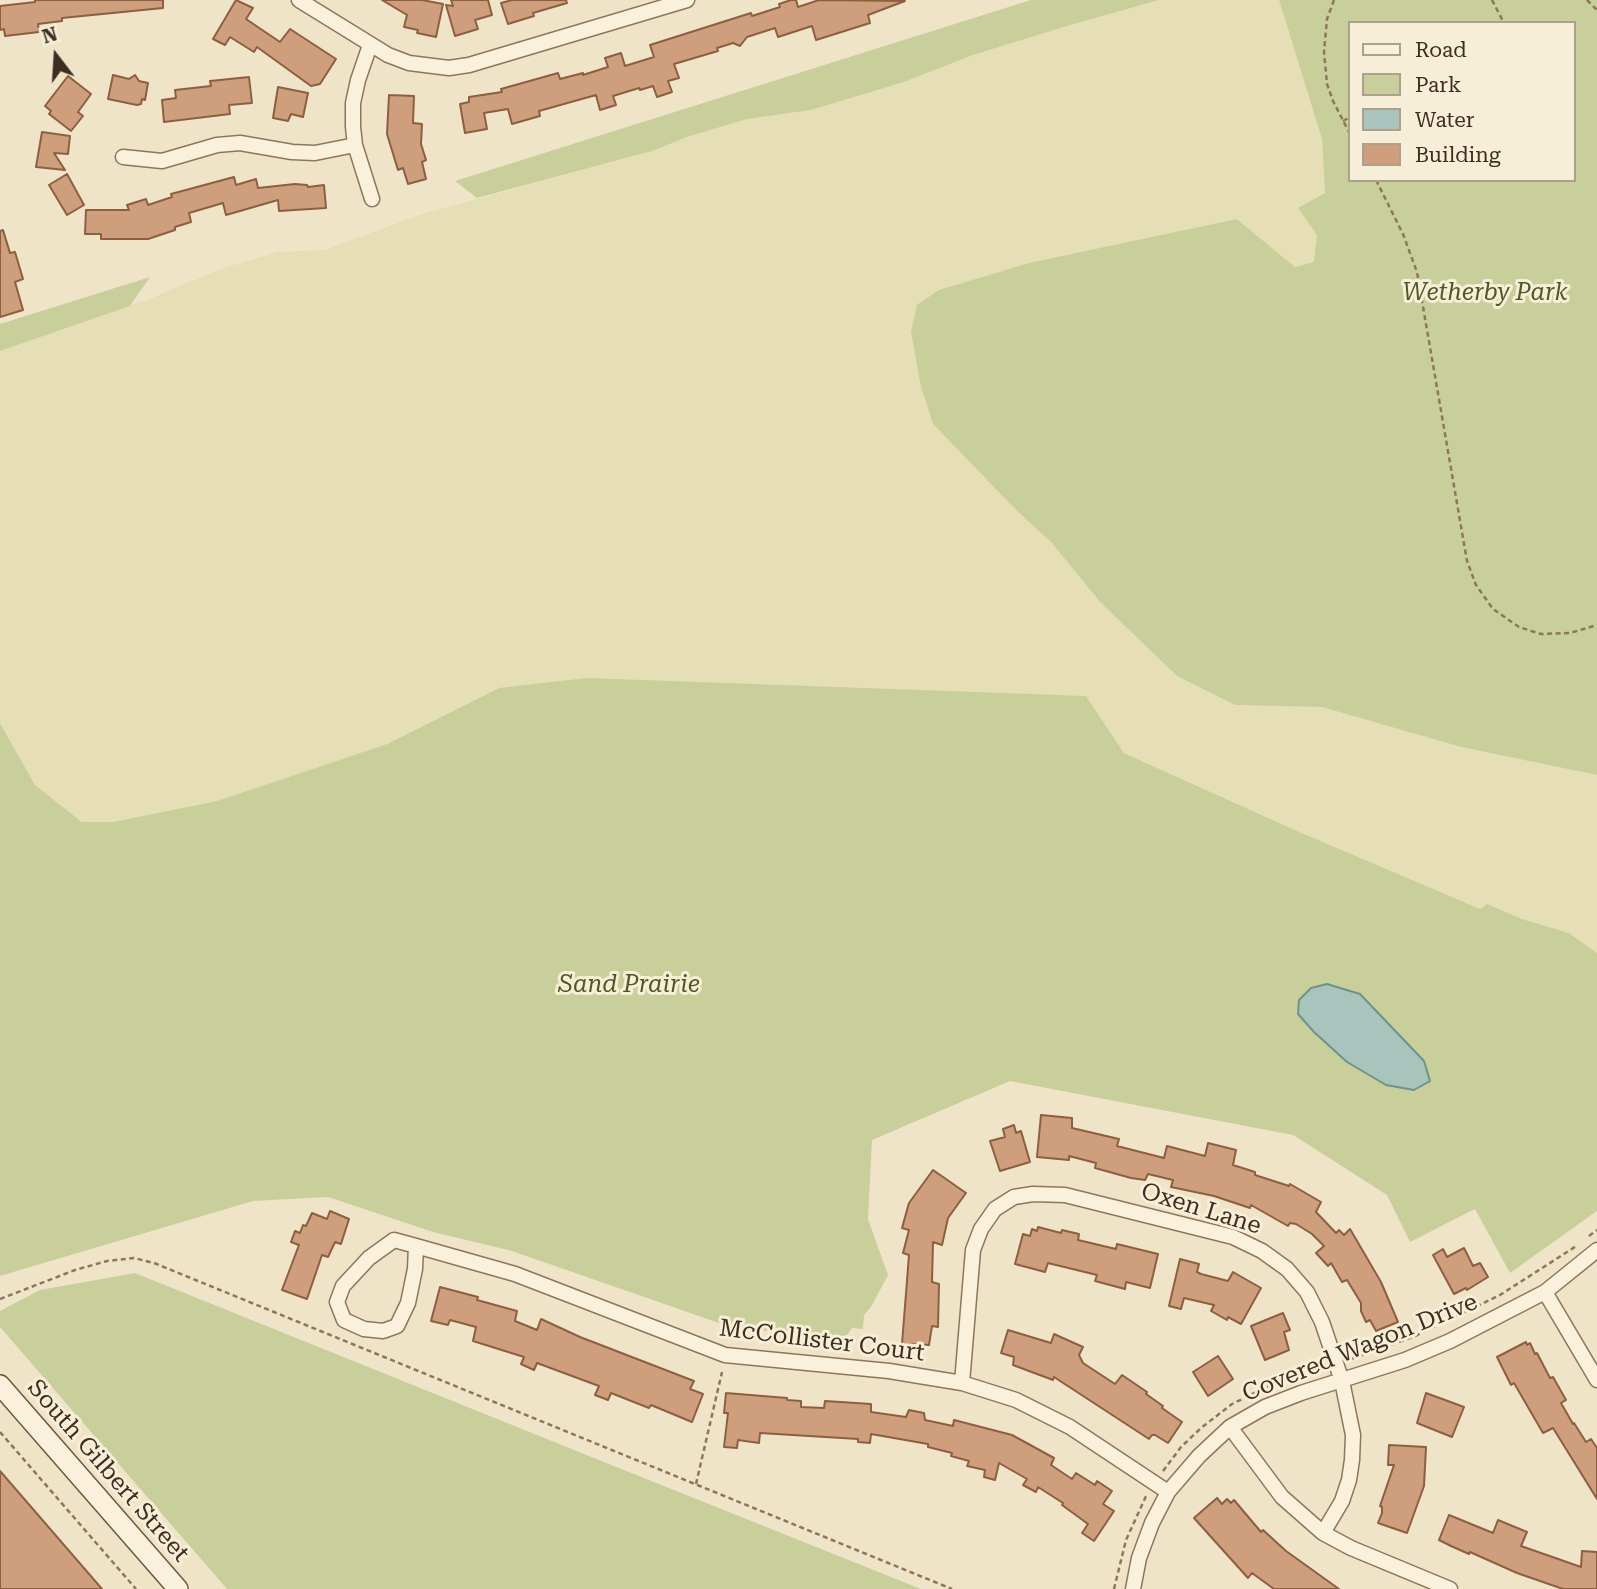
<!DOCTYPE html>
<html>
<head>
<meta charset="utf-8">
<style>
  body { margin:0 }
  #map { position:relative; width:1597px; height:1589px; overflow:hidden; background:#f0e4c8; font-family:"Roboto Serif",serif }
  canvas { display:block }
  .legend { position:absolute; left:1348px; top:21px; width:228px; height:161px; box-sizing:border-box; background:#f7eed8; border:2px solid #ada18e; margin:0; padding:9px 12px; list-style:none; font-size:21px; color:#3d2e20 }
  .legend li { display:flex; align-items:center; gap:14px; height:35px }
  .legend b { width:35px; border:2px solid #ada18e }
  .north { position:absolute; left:21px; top:21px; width:70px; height:70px; -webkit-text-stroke:5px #f7eed8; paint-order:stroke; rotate:343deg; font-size:19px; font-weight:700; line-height:28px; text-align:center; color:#3d2e20 }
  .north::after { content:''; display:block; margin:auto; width:24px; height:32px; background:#3d2e20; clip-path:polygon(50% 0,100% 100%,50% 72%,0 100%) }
</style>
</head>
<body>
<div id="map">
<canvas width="1597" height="1589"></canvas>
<ul class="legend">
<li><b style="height:9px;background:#faf1dc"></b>Road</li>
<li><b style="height:19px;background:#c9cf9b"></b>Park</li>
<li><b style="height:19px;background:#a9c4bc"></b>Water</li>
<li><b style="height:19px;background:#cf9f7d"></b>Building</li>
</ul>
<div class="north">N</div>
</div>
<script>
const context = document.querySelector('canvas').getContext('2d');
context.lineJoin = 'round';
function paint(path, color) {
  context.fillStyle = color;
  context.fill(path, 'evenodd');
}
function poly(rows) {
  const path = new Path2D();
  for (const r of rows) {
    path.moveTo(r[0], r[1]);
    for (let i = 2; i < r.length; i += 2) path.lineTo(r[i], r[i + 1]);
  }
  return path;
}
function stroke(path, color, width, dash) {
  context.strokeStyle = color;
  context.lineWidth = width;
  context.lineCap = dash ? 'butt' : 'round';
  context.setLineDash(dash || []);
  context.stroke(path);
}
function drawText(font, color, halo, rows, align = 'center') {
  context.font = font + ' "Roboto Serif",serif';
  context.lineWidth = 6;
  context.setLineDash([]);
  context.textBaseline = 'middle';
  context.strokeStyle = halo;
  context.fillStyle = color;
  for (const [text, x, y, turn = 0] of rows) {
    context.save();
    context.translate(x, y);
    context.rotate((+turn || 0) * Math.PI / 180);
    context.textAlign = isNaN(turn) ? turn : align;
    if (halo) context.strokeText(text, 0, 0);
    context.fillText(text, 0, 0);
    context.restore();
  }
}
paint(poly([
  [1159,0,1279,0,1322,139,1325,193,1314,263,1295,267,1237,219,911,332,921,387,933,424,1018,512,1051,542,1100,602,1177,676,1235,705,1322,707,1461,747,1597,775,1597,953,1569,933,1522,919,1487,904,1480,910,1297,831,1124,753,1086,696,499,688,387,744,217,801,113,822,83,822,35,785,0,723,0,351,152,298,223,268,278,252,325,250,419,215,652,151,690,136,747,119,811,110,904,82,973,55,1067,26]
]), '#e6deb5');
paint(poly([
  [1031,0,1159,0,1067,26,973,55,904,82,811,110,747,119,690,136,652,151,477,198,455,181],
  [1279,0,1597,0,1597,775,1461,747,1322,707,1235,705,1177,676,1100,602,1051,542,1018,512,933,424,921,387,911,332,917,305,939,290,1029,263,1237,219,1295,267,1314,262,1317,235,1298,208,1325,193,1322,139],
  [1350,23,1574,23,1574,180,1350,180],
  [150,277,130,306,0,351,0,324],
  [587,678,1086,696,1124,753,1297,831,1480,909,1487,904,1522,919,1569,933,1597,953,1597,1211,1510,1273,1475,1209,1410,1242,1387,1195,1293,1135,1010,1081,872,1140,868,1219,888,1275,871,1307,864,1315,863,1329,852,1328,847,1335,835,1339,779,1333,716,1322,512,1251,433,1232,328,1197,253,1201,0,1276,0,723,35,785,82,822,113,822,217,801,387,744,499,688],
  [135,1273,604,1462,921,1589,227,1589,0,1327,0,1311,40,1290]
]), '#c9cf9b');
const water = poly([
  [1327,984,1360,994,1424,1061,1430,1081,1414,1090,1386,1085,1347,1062,1314,1032,1298,1014,1299,1000,1311,988,1327,984]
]);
paint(water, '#a9c4bc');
stroke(water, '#6f938a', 2);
const building = poly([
  [35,0,163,0,163,8,62,18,62,21,38,24,39,32,5,36,4,29,0,30,0,6,35,2,35,0],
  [236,0,253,8,246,19,280,42,290,29,336,59,320,84,311,86,257,47,254,52,230,37,225,45,213,39,236,0],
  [382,0,422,0,443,4,436,37,417,33,418,30,404,27,407,15,382,0],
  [451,0,488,0,492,15,475,20,478,29,455,36,446,5,453,6,451,0],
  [512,0,566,0,567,3,533,13,534,16,508,24,501,3,512,0],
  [791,0,796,0,798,7,819,0,905,1,868,15,870,23,816,40,812,26,778,37,775,28,747,37,740,46,733,43,717,48,718,51,674,64,679,78,668,81,672,92,657,97,653,86,640,90,639,88,613,96,616,105,600,110,596,95,539,111,540,116,512,124,508,109,484,113,487,129,465,133,460,104,469,102,469,97,502,92,501,89,558,73,560,79,583,73,583,75,608,67,605,58,621,53,625,66,654,57,650,45,751,13,752,16,780,7,779,4,791,0],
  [113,75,129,79,135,75,139,81,148,83,145,100,142,99,141,104,137,105,108,99,113,75],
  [68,76,91,94,78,112,83,116,71,131,49,114,51,111,45,106,68,76],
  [249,77,252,103,229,105,230,114,164,122,162,100,176,98,175,90,211,86,210,81,249,77],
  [278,87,308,93,303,117,291,114,288,121,273,118,278,87],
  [389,95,414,96,413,123,422,124,421,144,426,160,422,162,426,179,408,184,403,168,398,170,387,134,389,95],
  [42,132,70,136,68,154,54,153,65,170,36,167,42,132],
  [67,174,84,205,67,215,49,185,67,174],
  [234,177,236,185,256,179,258,188,295,184,307,185,308,187,324,185,326,208,279,211,278,200,226,215,223,203,189,213,191,222,175,227,175,230,148,239,101,239,101,234,85,234,86,210,129,210,127,205,146,199,148,205,172,197,171,194,234,177],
  [3,230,10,253,15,252,23,279,15,282,23,310,0,317,0,231,3,230],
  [1041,1115,1072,1118,1072,1128,1119,1139,1117,1146,1164,1158,1167,1146,1205,1156,1208,1143,1236,1150,1233,1165,1255,1172,1255,1175,1289,1186,1290,1184,1321,1202,1316,1212,1336,1233,1339,1230,1344,1235,1350,1229,1381,1282,1398,1322,1376,1331,1370,1320,1366,1322,1361,1311,1361,1303,1347,1280,1342,1282,1331,1263,1328,1266,1316,1253,1324,1246,1312,1234,1296,1224,1290,1223,1288,1226,1251,1205,1250,1208,1214,1196,1171,1187,1173,1180,1148,1174,1145,1180,1131,1178,1095,1168,1096,1163,1069,1156,1069,1160,1037,1157,1041,1115],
  [1014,1125,1016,1133,1021,1131,1030,1162,1000,1171,990,1141,1005,1137,1003,1129,1014,1125],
  [933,1170,966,1193,948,1218,942,1245,933,1242,932,1282,939,1284,938,1327,932,1326,929,1345,902,1344,909,1255,903,1253,909,1230,902,1228,909,1203,933,1170],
  [330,1211,349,1219,341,1244,335,1242,328,1257,322,1255,307,1299,282,1290,299,1245,291,1242,295,1231,300,1233,303,1225,306,1226,312,1213,327,1219,330,1211],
  [1038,1227,1061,1233,1062,1230,1079,1234,1078,1240,1116,1249,1117,1244,1158,1254,1150,1288,1126,1282,1125,1289,1095,1281,1097,1275,1048,1263,1045,1272,1015,1264,1023,1234,1030,1236,1032,1229,1037,1231,1038,1227],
  [1464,1248,1473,1266,1480,1263,1488,1277,1467,1290,1466,1288,1454,1294,1433,1255,1443,1249,1447,1257,1464,1248],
  [1180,1259,1199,1264,1197,1272,1201,1274,1228,1281,1233,1272,1261,1288,1241,1324,1228,1317,1227,1320,1211,1311,1214,1305,1184,1298,1181,1309,1169,1306,1180,1259],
  [440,1287,478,1297,477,1300,517,1311,515,1321,537,1330,541,1319,580,1337,694,1381,690,1389,703,1394,692,1422,651,1405,649,1408,611,1393,608,1400,595,1395,599,1386,537,1363,534,1370,521,1364,524,1357,473,1341,476,1327,450,1320,448,1325,431,1321,440,1287],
  [1283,1313,1290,1330,1284,1332,1289,1350,1265,1360,1251,1326,1283,1313],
  [1008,1330,1051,1343,1054,1334,1083,1347,1079,1355,1083,1363,1115,1384,1122,1375,1147,1392,1146,1394,1163,1406,1162,1408,1182,1422,1168,1443,1155,1435,1152,1435,1149,1439,1054,1377,1053,1380,1013,1365,1014,1357,1001,1353,1008,1330],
  [1526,1342,1527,1345,1530,1343,1535,1354,1537,1353,1550,1378,1553,1377,1566,1400,1561,1403,1573,1424,1574,1423,1586,1442,1591,1439,1597,1448,1597,1499,1553,1428,1543,1433,1514,1383,1511,1385,1497,1357,1526,1342],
  [1218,1356,1233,1379,1208,1396,1193,1372,1218,1356],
  [726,1393,787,1398,787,1400,801,1401,801,1407,824,1408,825,1401,871,1404,871,1412,906,1417,909,1410,924,1413,925,1420,953,1426,954,1420,1012,1435,1054,1458,1051,1465,1072,1479,1076,1473,1095,1485,1097,1481,1112,1491,1103,1504,1114,1511,1094,1541,1082,1533,1088,1524,1062,1505,1063,1503,1038,1487,1036,1492,1023,1485,1027,1479,999,1463,995,1480,984,1477,985,1470,967,1466,969,1461,951,1456,952,1453,928,1447,928,1444,871,1434,870,1443,858,1442,858,1439,760,1433,759,1443,738,1440,737,1448,724,1447,728,1413,724,1413,726,1393],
  [1426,1393,1464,1407,1452,1437,1417,1423,1426,1393],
  [1389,1445,1426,1447,1424,1486,1407,1533,1378,1523,1382,1513,1382,1507,1380,1506,1394,1465,1388,1465,1389,1445],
  [0,1471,102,1589,0,1589,0,1471],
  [1217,1498,1222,1504,1227,1499,1231,1503,1234,1500,1261,1532,1263,1530,1286,1551,1339,1589,1274,1589,1252,1573,1248,1578,1194,1518,1217,1498],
  [1449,1515,1493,1533,1498,1520,1527,1532,1521,1546,1581,1567,1582,1551,1597,1552,1597,1589,1563,1589,1517,1573,1470,1552,1469,1554,1451,1546,1439,1540,1449,1515]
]);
paint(building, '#cf9f7d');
stroke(building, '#8d5f41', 2);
const street = poly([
  [299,0,388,55,409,63,449,68,469,65,687,0],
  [370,45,358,80,353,103,353,127,355,145,372,199],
  [123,157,162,161,217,145,240,143,292,152,315,153,355,145],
  [416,1246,415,1269,408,1303,397,1326,383,1331,364,1329,344,1320,337,1302,343,1286,369,1258,394,1240,416,1246,515,1274,725,1355,889,1371,962,1383,1016,1400,1070,1427,1168,1492],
  [1545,1292,1597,1380],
  [962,1383,973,1250,981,1229,995,1209,1014,1197,1033,1194,1065,1195,1233,1237,1262,1251,1287,1269,1307,1292,1322,1322,1342,1381,1353,1435,1352,1460,1349,1480,1342,1501,1323,1533],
  [1230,1427,1282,1497,1323,1533,1351,1548,1450,1589],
  [1133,1589,1139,1558,1152,1523,1168,1492,1199,1456,1230,1427,1265,1407,1301,1393,1405,1360,1450,1341,1545,1292,1597,1250]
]);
const secondary = poly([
  [0,1385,178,1589]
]);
stroke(street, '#8d765c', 17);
stroke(secondary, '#6f573f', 22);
stroke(poly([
  [1334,0,1327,19,1324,52,1327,84,1333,101,1350,134],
  [1492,0,1504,23],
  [1587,0,1597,10],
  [1343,121,1350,117],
  [1376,180,1403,234,1417,272,1467,561,1476,585,1493,609,1519,627,1541,634,1570,633,1597,625],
  [1589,1236,1597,1230],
  [0,1299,75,1270,107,1261,134,1258,154,1263,952,1589],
  [1351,1359,1413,1337,1500,1295,1578,1245],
  [0,1432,136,1589],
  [1163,1471,1181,1447,1201,1428,1232,1404,1281,1380,1321,1368],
  [696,1484,722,1372],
  [1114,1589,1126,1540,1147,1494]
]), '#8d765c', 2.5, [5, 3.5]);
stroke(street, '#faf1dc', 14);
stroke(secondary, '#faf1dc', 19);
drawText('italic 24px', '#4d5a26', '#f7eed8', [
  ["Wetherby Park",1485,293],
  ["Sand Prairie",629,985]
]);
drawText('24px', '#3d2e20', '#f7eed8', [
  ["Oxen Lane",1201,1209,17],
  ["McCollister Court",822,1341,7],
  ["Covered Wagon Drive",1360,1348,-22],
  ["South Gilbert Street",108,1471,49]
]);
</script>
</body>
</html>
